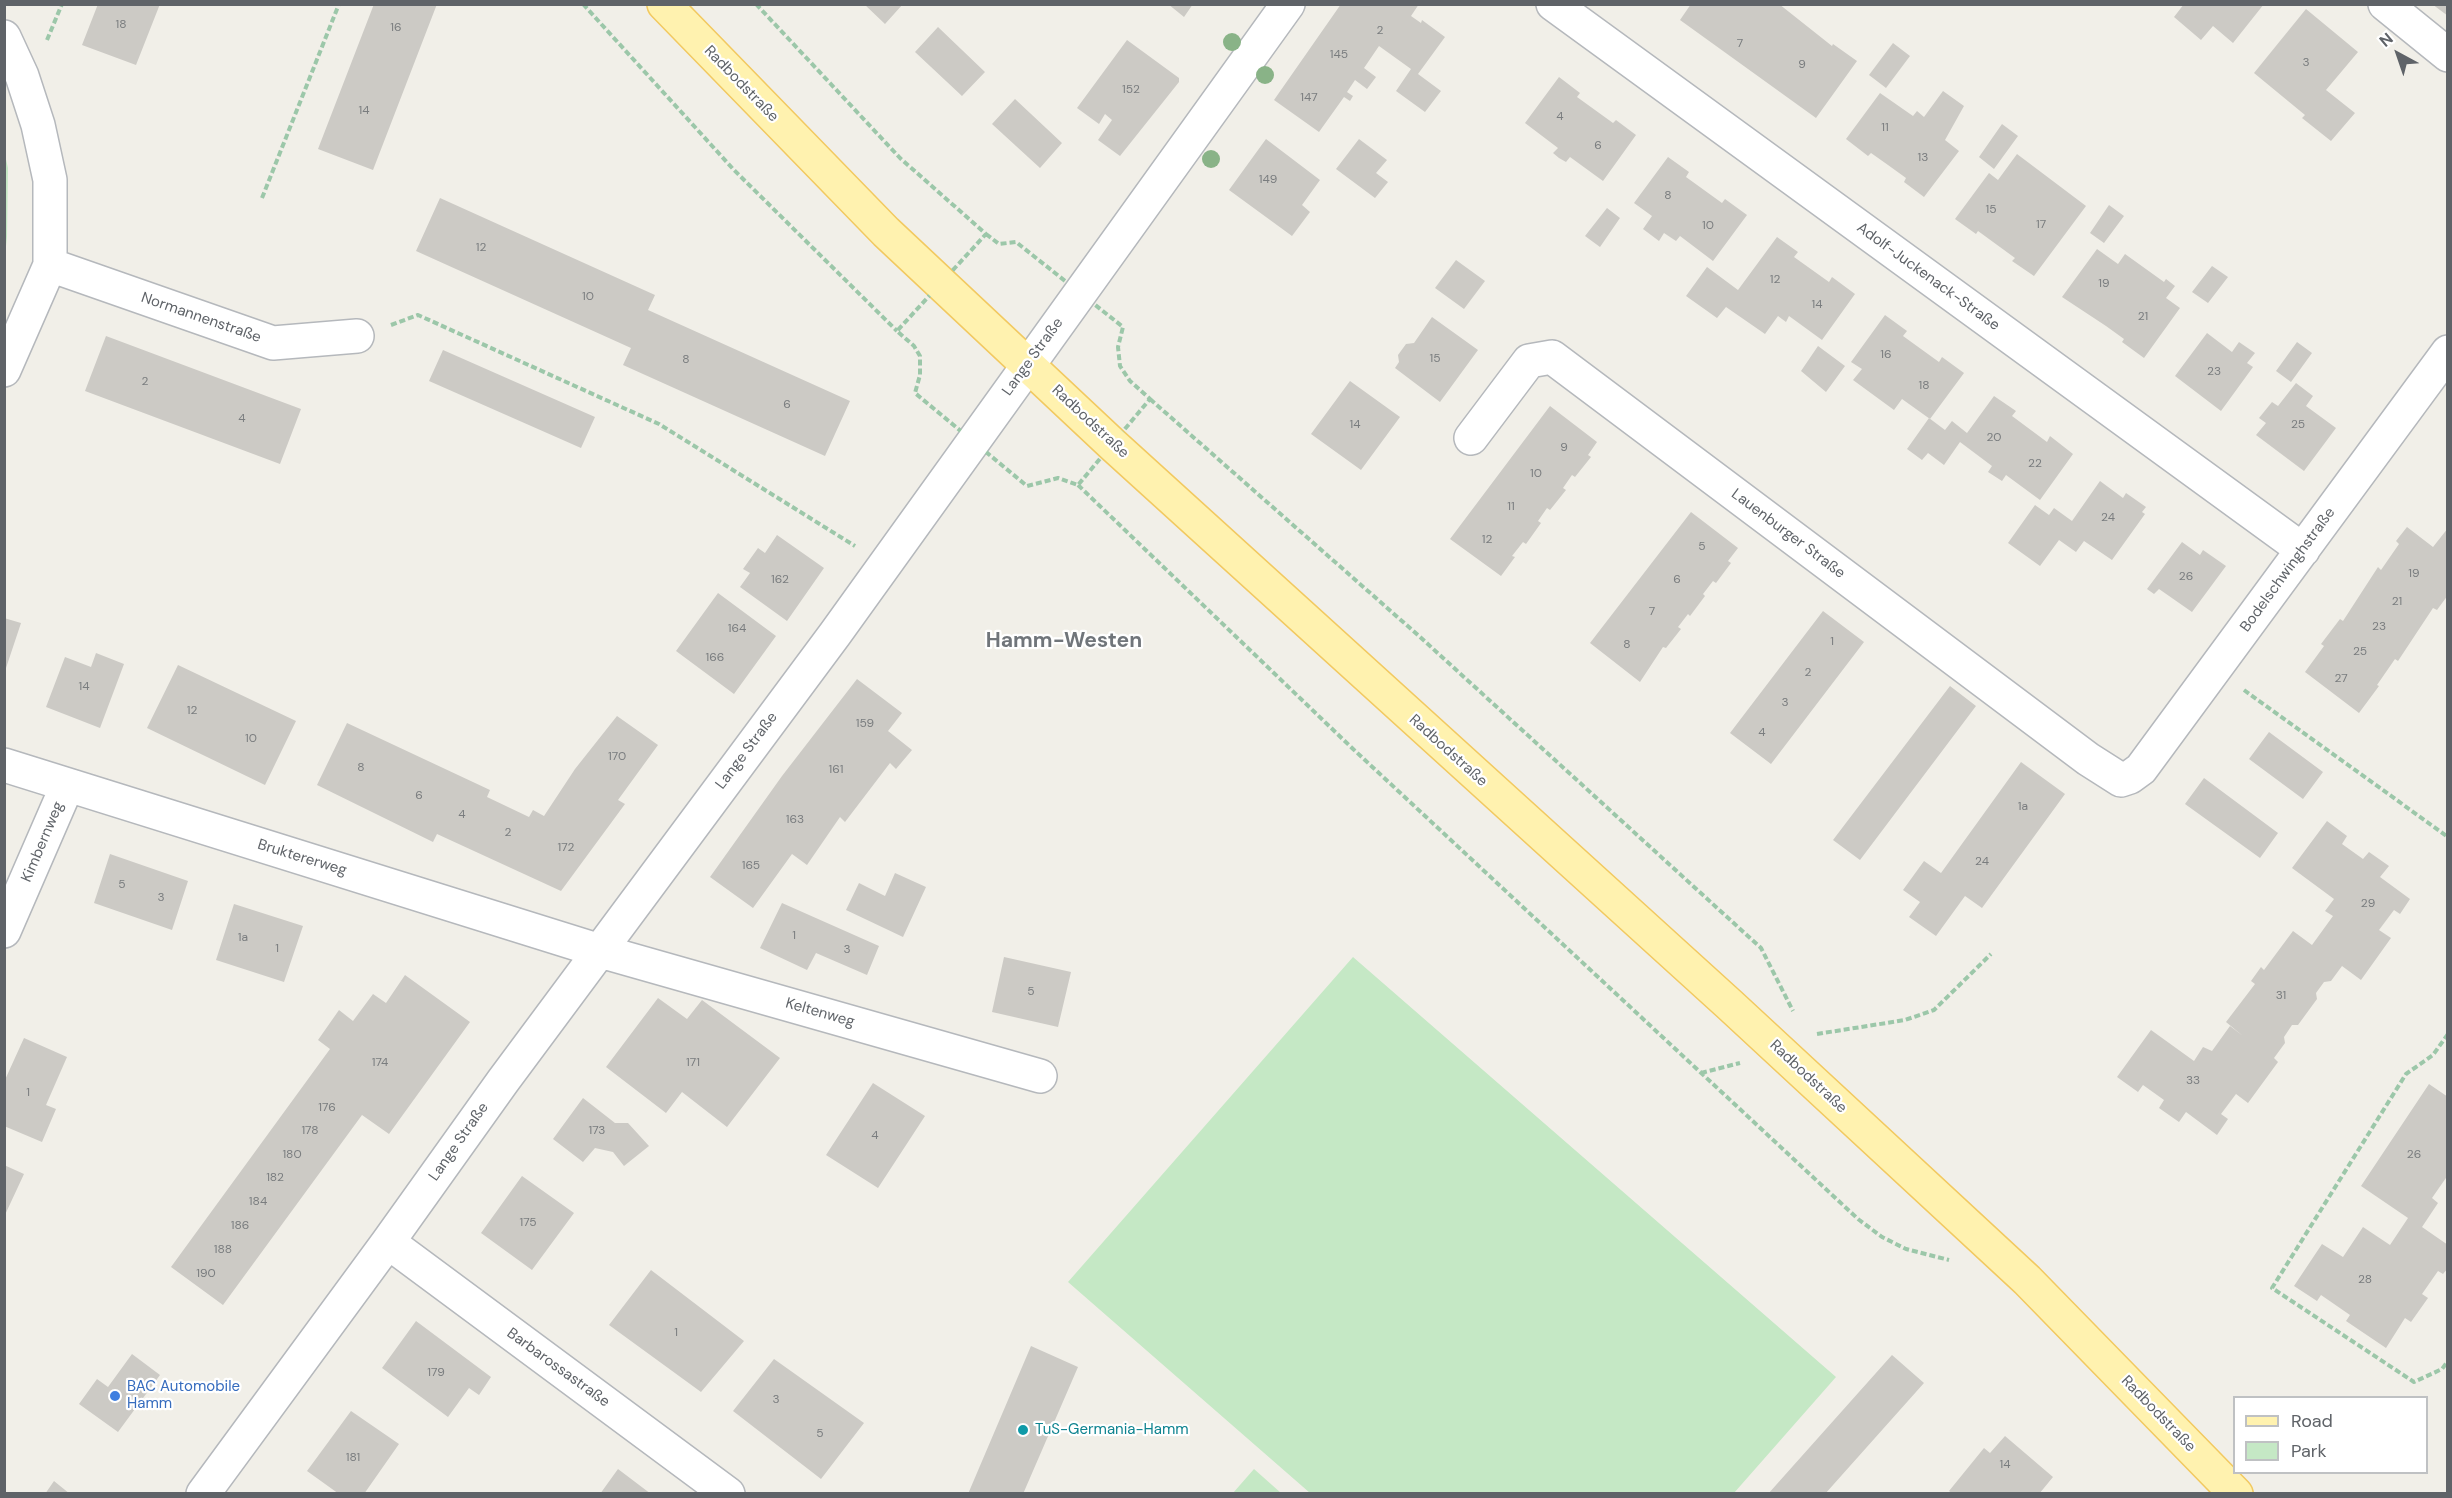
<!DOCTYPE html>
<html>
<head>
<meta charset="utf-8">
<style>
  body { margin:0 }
  #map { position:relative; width:2452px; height:1498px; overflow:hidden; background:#f1efe8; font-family:"DM Sans",sans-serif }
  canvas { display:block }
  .frame { position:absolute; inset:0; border:6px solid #5f6368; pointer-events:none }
  .legend { position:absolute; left:2233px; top:1396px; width:195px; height:78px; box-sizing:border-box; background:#fff; border:2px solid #bfc1c3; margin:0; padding:8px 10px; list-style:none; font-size:18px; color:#5f6368 }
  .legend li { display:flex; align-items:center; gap:12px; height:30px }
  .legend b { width:30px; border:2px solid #bfc1c3 }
  .north { position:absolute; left:2368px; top:24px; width:60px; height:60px; -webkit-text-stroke:4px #fff; paint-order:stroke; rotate:320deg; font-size:16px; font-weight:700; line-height:24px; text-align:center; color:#5f6368 }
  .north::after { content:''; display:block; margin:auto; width:21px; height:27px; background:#5f6368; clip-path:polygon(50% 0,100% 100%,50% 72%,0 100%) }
</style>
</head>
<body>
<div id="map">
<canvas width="2452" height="1498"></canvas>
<div class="frame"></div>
<ul class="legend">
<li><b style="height:8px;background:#fff2af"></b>Road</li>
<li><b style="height:16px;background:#c5e8c5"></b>Park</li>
</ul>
<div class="north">N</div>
</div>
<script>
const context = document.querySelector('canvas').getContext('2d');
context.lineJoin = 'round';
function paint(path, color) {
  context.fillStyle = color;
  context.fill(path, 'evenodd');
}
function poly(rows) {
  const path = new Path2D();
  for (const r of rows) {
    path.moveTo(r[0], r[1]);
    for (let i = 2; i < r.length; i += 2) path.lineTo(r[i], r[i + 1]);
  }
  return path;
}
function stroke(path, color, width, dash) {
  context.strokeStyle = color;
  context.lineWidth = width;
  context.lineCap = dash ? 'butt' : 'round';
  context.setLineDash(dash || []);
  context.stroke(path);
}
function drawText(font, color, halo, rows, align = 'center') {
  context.font = font + ' "DM Sans",sans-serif';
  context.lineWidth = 4.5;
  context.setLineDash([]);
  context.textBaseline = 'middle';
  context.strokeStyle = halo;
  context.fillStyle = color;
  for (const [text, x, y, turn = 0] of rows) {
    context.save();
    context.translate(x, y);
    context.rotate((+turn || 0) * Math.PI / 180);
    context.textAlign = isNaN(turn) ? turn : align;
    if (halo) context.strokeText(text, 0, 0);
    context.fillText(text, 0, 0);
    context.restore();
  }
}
paint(poly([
  [5,155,8,168,7,237,5,255],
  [1353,957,1836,1377,1734,1493,1310,1493,1068,1282],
  [1254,1469,1281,1493,1233,1493]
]), '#c5e8c5');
paint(poly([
  [98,4,160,4,136,65,82,45],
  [374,4,437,4,373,170,318,149],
  [864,4,903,4,885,24],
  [1168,4,1193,4,1184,17],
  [1341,4,1419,4,1411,16,1421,23,1422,20,1445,37,1418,74,1441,91,1425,112,1396,91,1411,69,1379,46,1364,68,1376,77,1367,89,1355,80,1347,92,1353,96,1350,101,1344,97,1319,132,1274,100],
  [1691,4,1779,4,1832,46,1833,44,1857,61,1816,118,1680,20],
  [2184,4,2264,4,2233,43,2213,26,2201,40,2174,17],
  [2432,4,2448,4,2448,16],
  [2306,9,2358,52,2326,90,2355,113,2331,141,2302,118,2305,115,2254,73],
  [938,27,985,72,962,96,915,52],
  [1127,40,1179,78,1179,82,1120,156,1098,140,1112,120,1105,114,1099,124,1077,108],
  [1893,43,1910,56,1886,88,1869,75],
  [1559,77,1580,93,1577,97,1613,123,1616,120,1636,135,1603,181,1570,157,1566,162,1559,158,1553,153,1558,148,1525,123],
  [1943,91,1964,106,1945,140,1959,151,1924,197,1904,182,1906,178,1888,165,1871,153,1868,156,1846,139,1880,93,1913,116,1917,111,1924,117],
  [1015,99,1062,143,1040,168,992,124],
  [2002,124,2018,136,1994,169,1979,157],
  [1266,139,1320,180,1302,205,1310,212,1292,236,1229,190],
  [1359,139,1387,160,1376,173,1388,182,1375,198,1336,169],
  [2017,154,2086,206,2034,276,2012,261,2015,258,1978,231,1976,234,1955,219,1989,173,1998,180],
  [1668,157,1689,172,1686,177,1722,203,1725,199,1747,215,1713,261,1680,236,1676,241,1664,233,1659,241,1643,229,1652,216,1634,203],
  [440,198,655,295,648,310,850,401,825,456,623,365,631,348,416,251],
  [2109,205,2124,216,2104,243,2090,233],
  [1607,208,1620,218,1600,247,1585,236],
  [1777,237,1798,252,1794,257,1829,282,1832,277,1855,294,1822,340,1789,316,1786,322,1778,316,1765,334,1726,307,1717,318,1686,296,1707,267,1738,290],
  [2097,249,2118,264,2125,254,2164,282,2166,279,2175,286,2166,298,2180,308,2144,358,2122,342,2124,339,2106,326,2062,297],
  [1456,260,1485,281,1464,309,1435,288],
  [2212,266,2228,277,2208,303,2192,292],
  [1885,315,1907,331,1903,336,1939,362,1942,357,1964,373,1930,419,1902,399,1894,410,1853,380,1862,369,1851,362],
  [1432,317,1478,350,1440,402,1395,368,1399,362,1398,355,1406,344,1414,343],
  [2207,333,2232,352,2239,342,2255,353,2247,363,2253,367,2221,411,2175,376],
  [106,336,301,409,280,464,85,391],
  [2297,342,2312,353,2291,382,2276,371],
  [1818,346,1845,366,1826,392,1801,371],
  [443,350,595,417,581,448,429,381],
  [1350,381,1400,417,1361,470,1311,434],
  [2296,383,2313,396,2306,406,2336,428,2304,471,2256,435,2266,423,2259,418,2272,402,2278,406],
  [1994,396,2016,411,2012,416,2047,442,2050,436,2073,454,2040,500,2006,475,2002,481,1988,472,1992,466,1960,442,1944,465,1928,453,1922,460,1907,449,1929,418,1945,430,1952,421,1967,433],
  [1550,406,1597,442,1588,455,1591,457,1575,477,1572,475,1563,488,1566,490,1550,510,1547,508,1538,521,1541,523,1526,544,1523,542,1512,556,1515,557,1501,576,1450,539],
  [2100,481,2123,498,2126,493,2146,507,2142,512,2145,514,2112,560,2084,541,2076,552,2059,540,2040,566,2008,543,2035,505,2049,515,2054,508,2072,521],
  [1691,512,1738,548,1728,561,1731,563,1716,583,1713,581,1703,594,1705,596,1690,616,1688,614,1678,627,1681,629,1666,648,1663,647,1640,682,1590,643],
  [2407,527,2433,547,2448,528,2448,595,2437,610,2433,608,2398,661,2395,659,2377,685,2379,686,2359,713,2305,672,2324,646,2321,644,2340,619,2343,621,2378,567,2381,570,2399,544,2396,541],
  [777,535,824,568,787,621,740,587,750,573,743,569,758,548,765,553],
  [2182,542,2200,555,2203,550,2226,566,2192,612,2159,589,2154,594,2147,589],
  [718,593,776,636,734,694,676,651],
  [1823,611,1864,642,1771,764,1730,733],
  [4,618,21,623,5,671,4,671],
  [96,653,124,664,100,728,46,707,65,657,91,667],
  [178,665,296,721,265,785,147,728],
  [857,679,902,713,888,731,912,750,896,769,890,763,845,822,840,817,807,865,792,854,753,908,710,877,782,776],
  [1950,686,1976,706,1860,860,1833,840],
  [617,716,658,745,618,800,625,804,561,891,437,834,433,842,317,785,347,723,490,790,487,797,529,817,533,810,544,816,575,769],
  [2269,732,2323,772,2303,799,2249,759],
  [2021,762,2065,794,1982,908,1965,896,1936,936,1909,917,1920,902,1903,890,1924,861,1941,873],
  [2204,778,2278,833,2260,858,2185,804],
  [2327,821,2347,836,2342,844,2363,859,2369,852,2389,866,2380,877,2410,899,2400,914,2394,910,2379,930,2391,938,2361,980,2342,966,2331,981,2324,982,2316,993,2317,999,2298,1025,2292,1025,2284,1037,2285,1043,2274,1058,2278,1062,2248,1103,2236,1094,2221,1114,2228,1119,2217,1135,2186,1112,2179,1122,2159,1108,2164,1100,2143,1085,2138,1092,2117,1077,2151,1030,2194,1061,2203,1047,2212,1051,2230,1026,2243,1036,2226,1022,2255,984,2251,981,2261,967,2264,970,2293,931,2312,945,2333,916,2325,911,2334,899,2292,868],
  [110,854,188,881,172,930,94,903],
  [895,873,926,887,903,937,846,910,859,883,885,896],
  [782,903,879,946,867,975,816,953,807,970,760,948],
  [234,904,303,926,284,982,216,960],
  [1004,957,1071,972,1058,1027,992,1012],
  [405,975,470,1022,389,1134,362,1115,223,1305,171,1267,330,1049,318,1040,339,1010,353,1021,373,994,386,1003],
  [658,998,687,1019,702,1000,780,1058,727,1127,682,1092,666,1113,606,1067],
  [24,1038,67,1057,46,1105,56,1109,42,1142,4,1126,4,1082],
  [873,1083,925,1116,878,1188,826,1155],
  [2429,1084,2448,1097,2448,1175,2432,1198,2438,1203,2422,1227,2448,1245,2448,1268,2443,1274,2438,1271,2422,1294,2428,1298,2411,1322,2405,1318,2386,1348,2346,1321,2350,1315,2321,1295,2317,1301,2294,1286,2322,1244,2343,1257,2363,1227,2390,1245,2408,1218,2361,1186],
  [583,1098,615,1123,628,1123,649,1146,624,1166,613,1152,595,1148,583,1162,553,1139],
  [4,1165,24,1174,4,1217],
  [522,1176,574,1213,532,1270,481,1233],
  [651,1270,744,1341,701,1392,609,1325],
  [416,1321,491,1377,479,1395,469,1388,448,1417,382,1368],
  [1031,1346,1078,1367,1023,1494,968,1494],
  [132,1354,160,1375,118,1432,79,1404,97,1379,108,1387],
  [1892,1355,1924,1383,1825,1494,1768,1494],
  [774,1359,864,1423,821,1479,733,1411],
  [351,1411,399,1444,364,1494,339,1494,307,1471],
  [2005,1436,2053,1477,2039,1494,1953,1494,1949,1491,1984,1448,1990,1453],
  [618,1469,651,1494,600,1494],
  [54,1481,70,1494,45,1494]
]), '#cccac5');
const minor = poly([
  [1553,4,2303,550],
  [2385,4,2448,55],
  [4,37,22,76,38,125,50,180,50,265,4,370],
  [50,265,273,343,357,336],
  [1471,438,1529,361,1552,357,2088,759,2121,780,2130,777,2141,769,2448,352],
  [4,765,600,951,1040,1076],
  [4,931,67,786],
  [388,1242,728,1494],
  [203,1494,388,1242,503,1081,835,634,1288,4]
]);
const major = poly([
  [664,4,886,232,1113,445,1730,1005,2027,1280,2236,1494]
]);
stroke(minor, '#b5b8bc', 36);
stroke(major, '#f2c960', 36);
stroke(poly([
  [583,4,734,170,897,331],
  [756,4,900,158,986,234],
  [47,40,62,4],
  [262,198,339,4],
  [986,234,999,244,1016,242,1123,327,1118,347,1120,366,1130,381,1150,399,1078,485,1058,478,1027,486,915,393,920,375,920,356,914,346,897,331,986,234],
  [391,325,418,315,659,424,855,546],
  [1150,399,1419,636,1761,948,1793,1011],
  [1078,485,1352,748,1858,1219,1882,1237,1906,1249,1949,1260],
  [2244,690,2448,837],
  [1817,1034,1905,1020,1934,1010,1991,954],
  [2448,1034,2433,1055,2406,1074,2272,1288,2414,1382,2442,1369,2448,1361],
  [1701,1073,1740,1063]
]), '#9cc7a9', 4, [6, 3]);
stroke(minor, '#fff', 33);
stroke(major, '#fff2af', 33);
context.fillStyle = '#89b387';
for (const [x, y] of [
  [1232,42],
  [1265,75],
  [1211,159]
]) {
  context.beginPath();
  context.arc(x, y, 9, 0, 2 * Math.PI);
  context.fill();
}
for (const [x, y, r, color] of [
  [115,1396,6,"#3f7fe0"],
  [1023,1430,6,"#0f9aa8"]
]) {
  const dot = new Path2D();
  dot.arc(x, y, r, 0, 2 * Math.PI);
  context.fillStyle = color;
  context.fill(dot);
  stroke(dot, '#fff', 2);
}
drawText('12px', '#7a7d7f', null, [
  ["18",121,25],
  ["16",396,28],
  ["2",1380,31],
  ["7",1740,44],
  ["145",1339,55],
  ["3",2306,63],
  ["9",1802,65],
  ["152",1131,90],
  ["147",1309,98],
  ["14",364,111],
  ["4",1560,117],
  ["11",1885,128],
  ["6",1598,146],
  ["13",1923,158],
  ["149",1268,180],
  ["8",1668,196],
  ["15",1991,210],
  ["17",2041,225],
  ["10",1708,226],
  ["12",481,248],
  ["12",1775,280],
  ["19",2104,284],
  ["10",588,297],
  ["14",1817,305],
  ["21",2143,317],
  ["16",1886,355],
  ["15",1435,359],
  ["8",686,360],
  ["23",2214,372],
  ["2",145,382],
  ["18",1924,386],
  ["6",787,405],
  ["4",242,419],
  ["14",1355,425],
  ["25",2298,425],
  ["20",1994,438],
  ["9",1564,448],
  ["22",2035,464],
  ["10",1536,474],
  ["11",1511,507],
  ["24",2108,518],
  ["12",1487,540],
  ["5",1702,547],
  ["19",2414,574],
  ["26",2186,577],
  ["162",780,580],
  ["6",1677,580],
  ["21",2397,602],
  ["7",1652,612],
  ["23",2379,627],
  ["164",737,629],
  ["1",1832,642],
  ["8",1627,645],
  ["25",2360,652],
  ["166",715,658],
  ["2",1808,673],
  ["27",2341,679],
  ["14",84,687],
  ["3",1785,703],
  ["12",192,711],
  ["159",865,724],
  ["4",1762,733],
  ["10",251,739],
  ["170",617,757],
  ["8",361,768],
  ["161",836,770],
  ["6",419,796],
  ["1a",2023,807],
  ["4",462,815],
  ["163",795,820],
  ["2",508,833],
  ["172",566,848],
  ["24",1982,862],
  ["165",751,866],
  ["5",122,885],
  ["3",161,898],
  ["29",2368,904],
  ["1",794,936],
  ["1a",243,938],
  ["1",277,949],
  ["3",847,950],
  ["5",1031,992],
  ["31",2281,996],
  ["174",380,1063],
  ["171",693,1063],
  ["33",2193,1081],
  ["1",28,1093],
  ["176",327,1108],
  ["178",310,1131],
  ["173",597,1131],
  ["4",875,1136],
  ["180",292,1155],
  ["26",2414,1155],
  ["182",275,1178],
  ["184",258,1202],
  ["175",528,1223],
  ["186",240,1226],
  ["188",223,1250],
  ["190",206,1274],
  ["28",2365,1280],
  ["1",676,1333],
  ["179",436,1373],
  ["3",776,1400],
  ["5",820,1434],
  ["181",353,1458],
  ["14",2005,1465]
]);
drawText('15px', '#5f6368', '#fff', [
  ["Radbodstraße",741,84,46],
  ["Adolf-Juckenack-Straße",1928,277,36],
  ["Normannenstraße",201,318,19],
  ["Lange Straße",1033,357,-54],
  ["Radbodstraße",1090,422,43],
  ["Lauenburger Straße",1788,534,37],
  ["Bodelschwinghstraße",2288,570,-54],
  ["Lange Straße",747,751,-53],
  ["Radbodstraße",1448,751,42],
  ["Kimbernweg",43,842,-67],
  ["Bruktererweg",302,858,17],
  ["Keltenweg",820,1013,16],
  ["Radbodstraße",1808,1077,43],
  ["Lange Straße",459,1142,-55],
  ["Barbarossastraße",558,1368,36],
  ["Radbodstraße",2158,1414,46]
]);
drawText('15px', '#366cbe', '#fff', [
  ["BAC Automobile",127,1387],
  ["Hamm",127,1404]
], 'left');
drawText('15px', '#0d838f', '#fff', [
  ["TuS-Germania-Hamm",1035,1430]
], 'left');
drawText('bold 21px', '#70757a', '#fff', [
  ["Hamm-Westen",1064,641]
]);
</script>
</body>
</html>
